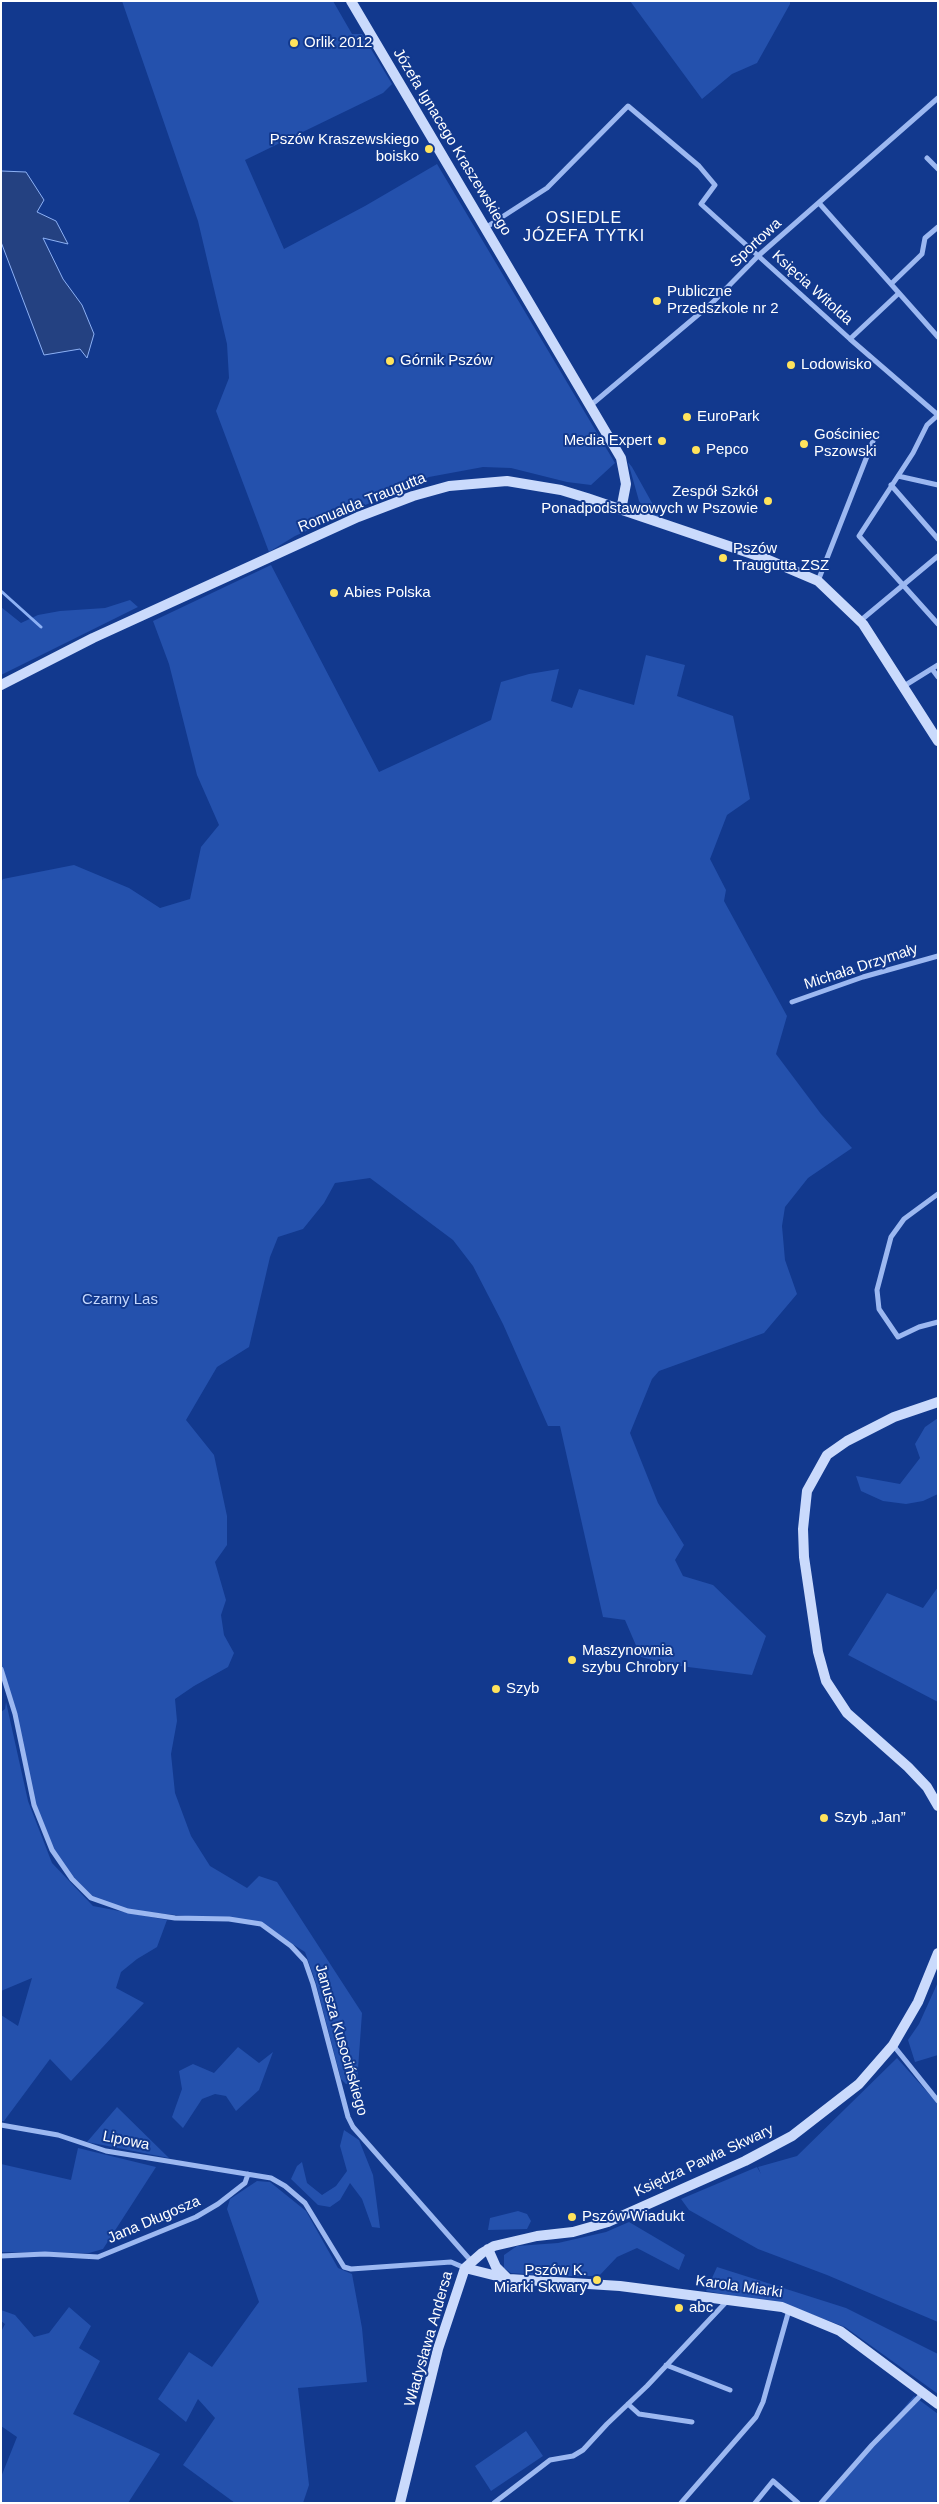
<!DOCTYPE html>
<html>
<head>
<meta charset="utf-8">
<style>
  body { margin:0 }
  #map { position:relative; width:939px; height:2504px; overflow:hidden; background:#12398e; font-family:Arial,sans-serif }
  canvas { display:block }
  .frame { position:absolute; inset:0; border:2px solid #fff; pointer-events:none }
</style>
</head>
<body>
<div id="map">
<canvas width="939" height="2504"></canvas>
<div class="frame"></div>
</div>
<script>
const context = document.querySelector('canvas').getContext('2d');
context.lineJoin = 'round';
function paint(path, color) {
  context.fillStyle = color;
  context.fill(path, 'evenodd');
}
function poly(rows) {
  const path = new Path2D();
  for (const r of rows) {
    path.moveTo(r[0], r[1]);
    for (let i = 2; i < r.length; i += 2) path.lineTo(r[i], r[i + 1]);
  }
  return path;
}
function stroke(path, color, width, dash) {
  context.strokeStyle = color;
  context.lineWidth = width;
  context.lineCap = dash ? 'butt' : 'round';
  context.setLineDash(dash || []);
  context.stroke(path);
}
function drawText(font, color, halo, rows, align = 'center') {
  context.font = font + ' Arial,sans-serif';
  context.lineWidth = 4;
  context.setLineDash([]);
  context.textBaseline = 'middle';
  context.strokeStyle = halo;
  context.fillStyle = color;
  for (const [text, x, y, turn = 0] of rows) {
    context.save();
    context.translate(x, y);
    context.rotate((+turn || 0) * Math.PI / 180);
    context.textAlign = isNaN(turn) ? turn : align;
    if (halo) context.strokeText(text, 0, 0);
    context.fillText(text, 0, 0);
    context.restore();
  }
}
paint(poly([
  [122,1,333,1,352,34,362,34,392,84,383,93,245,160,284,249,365,206,437,164,615,463,591,485,567,482,511,468,483,467,429,477,295,536,269,552,216,411,229,378,227,344,198,221],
  [630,1,790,1,790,4,757,63,732,74,702,99],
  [628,462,632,467,661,519,649,513,639,501],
  [271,565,379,772,491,720,501,682,529,674,559,669,551,701,572,708,579,689,634,705,646,655,685,665,677,696,733,716,750,799,727,815,710,859,726,890,724,901,787,1016,776,1054,821,1114,852,1148,808,1178,785,1207,782,1226,785,1260,797,1294,764,1333,659,1371,652,1379,630,1433,658,1503,684,1545,675,1560,683,1576,713,1585,766,1636,752,1675,672,1665,641,1657,625,1620,603,1617,560,1426,548,1426,503,1324,473,1266,453,1240,370,1178,335,1183,324,1203,303,1229,278,1237,270,1257,249,1347,217,1367,186,1420,214,1455,227,1516,227,1545,215,1562,226,1600,221,1615,224,1635,234,1653,228,1667,194,1686,175,1699,177,1721,171,1754,175,1793,191,1836,210,1866,247,1888,259,1876,277,1882,362,2013,357,2083,346,2084,341,2079,315,1980,305,1952,261,1924,128,1910,92,1897,72,1879,55,1855,34,1805,15,1714,1,1670,1,882,3,879,74,865,129,888,160,908,190,899,201,847,219,825,197,775,169,664,153,621],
  [130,600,138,607,1,675,1,607,21,623,38,615,60,611,105,608],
  [938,1418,938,1494,923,1501,906,1504,883,1501,861,1491,856,1476,900,1484,920,1458,915,1444,925,1427],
  [938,1587,938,1702,848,1655,887,1593,923,1608],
  [6,1702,28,1801,52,1863,93,1906,167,1920,157,1947,137,1959,121,1972,116,1988,144,2003,71,2081,50,2059,4,2121,1,2121,1,2015,18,2026,32,1978,1,1991,1,1712,5,1709],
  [938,1982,938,2055,915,2062,908,2040,919,2024],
  [238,2047,259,2063,273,2052,259,2090,236,2111,226,2096,215,2094,202,2099,183,2128,172,2117,182,2089,179,2071,193,2064,214,2073],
  [897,2058,938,2104,938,2322,827,2275,758,2249,689,2210,681,2199,757,2167,761,2174,758,2167,797,2156],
  [117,2107,169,2158,87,2142],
  [344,2130,359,2140,373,2175,380,2228,372,2227,362,2199,350,2183,340,2200,330,2207,318,2205,291,2179,297,2166,302,2162,307,2183,322,2195,336,2186,347,2171,340,2146],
  [78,2148,156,2167,103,2249,89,2253,1,2252,1,2164,71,2180],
  [257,2181,270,2182,306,2211,338,2268,352,2274,362,2328,367,2382,298,2388,309,2485,303,2503,235,2503,183,2465,215,2418,198,2399,186,2422,158,2399,189,2352,212,2367,259,2302,227,2209,230,2199],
  [518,2211,527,2214,531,2221,527,2229,488,2230,490,2218],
  [629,2222,685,2255,679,2270,637,2248,617,2257,599,2276,552,2276,511,2273,504,2268,504,2255,517,2246,558,2243,606,2232],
  [717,2267,846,2308,938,2354,938,2394,845,2327,787,2305,706,2291],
  [69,2307,91,2326,79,2348,100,2361,73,2414,160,2454,128,2503,1,2503,1,2477,17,2437,1,2426,1,2332,5,2324,1,2321,1,2310,15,2315,34,2337,49,2333],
  [914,2396,938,2414,938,2499,935,2503,823,2503],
  [526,2431,543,2456,491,2491,475,2466]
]), '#2451ad');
const water = poly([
  [1,171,26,172,44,200,37,212,56,221,68,244,43,238,63,279,82,305,94,334,87,358,80,349,44,355,1,242,1,171]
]);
paint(water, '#244181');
stroke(water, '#8db1f5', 1);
stroke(poly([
  [1,591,41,627]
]), '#8db1f5', 3);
stroke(poly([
  [927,158,938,169],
  [819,203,938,337],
  [485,228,547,188,628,106,699,166,715,185,701,204,850,339,938,415],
  [891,284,922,254,925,238,938,227],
  [850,339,899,293],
  [591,405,712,303,758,256,938,98],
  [938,415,927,425,913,453,859,536,938,624],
  [898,476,938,485],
  [891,485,938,539],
  [818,581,873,441],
  [860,621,938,556],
  [932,669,938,677],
  [904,686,938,665],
  [792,1002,863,977,938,956],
  [938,1194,904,1219,891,1237,877,1290,879,1309,898,1337,919,1327,938,1322],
  [1,1669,15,1714,34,1805,52,1850,72,1879,91,1898,128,1911,175,1918,229,1919,261,1924,291,1946,305,1961,313,1984,348,2117,353,2127,472,2262],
  [893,2045,938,2101],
  [1,2125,58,2135,106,2151,271,2178,285,2186,305,2203,344,2267,351,2269,451,2262,465,2268],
  [1,2256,45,2254,98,2257,196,2217,218,2204,245,2183,248,2174],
  [666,2365,730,2390],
  [628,2404,639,2414,692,2422],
  [494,2503,550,2460,573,2456,583,2450,607,2424,647,2386,728,2300],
  [681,2503,756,2417,763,2402,789,2310],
  [755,2503,773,2481,798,2503],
  [821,2503,872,2445,923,2393]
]), '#9cb8f1', 5);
stroke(poly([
  [351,1,621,458,626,484,621,510],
  [1,685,93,638,358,517,413,496,449,486,507,481,561,490,587,498,764,558,818,581,863,624,938,741],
  [938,1402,894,1417,847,1441,827,1455,807,1491,803,1529,804,1557,818,1652,826,1681,847,1713,908,1767,927,1787,938,1806],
  [488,2249,496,2267,508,2279],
  [465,2268,509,2279,620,2286,782,2307,840,2331,938,2404],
  [400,2503,438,2349,465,2268,482,2253,494,2246,537,2236,573,2232,608,2222,745,2161,792,2136,859,2084,893,2045,918,2002,938,1953]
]), '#cadafc', 10);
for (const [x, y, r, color] of [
  [294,43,5,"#ffe35c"],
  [429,149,5,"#ffe35c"],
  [657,301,5,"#ffe35c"],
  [390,361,5,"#ffe35c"],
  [791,365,5,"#ffe35c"],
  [687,417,5,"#ffe35c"],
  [662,441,5,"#ffe35c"],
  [804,444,5,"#ffe35c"],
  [696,450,5,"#ffe35c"],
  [768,501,5,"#ffe35c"],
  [723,558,5,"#ffe35c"],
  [334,593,5,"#ffe35c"],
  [572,1660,5,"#ffe35c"],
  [496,1689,5,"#ffe35c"],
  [824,1818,5,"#ffe35c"],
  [572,2217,5,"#ffe35c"],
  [597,2280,5,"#ffe35c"],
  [679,2308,5,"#ffe35c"]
]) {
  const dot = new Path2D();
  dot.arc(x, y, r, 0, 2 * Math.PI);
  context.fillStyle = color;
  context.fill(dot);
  stroke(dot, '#12398e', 2);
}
drawText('15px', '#fff', '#12398e', [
  ["Orlik 2012",304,43],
  ["Pszów Kraszewskiego",419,140,"right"],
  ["boisko",419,157,"right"],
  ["Publiczne",667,292],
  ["Przedszkole nr 2",667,309],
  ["Górnik Pszów",400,361],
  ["Lodowisko",801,365],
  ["EuroPark",697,417],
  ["Gościniec",814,435],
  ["Pszowski",814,452],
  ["Media Expert",652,441,"right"],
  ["Pepco",706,450],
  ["Zespół Szkół",758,492,"right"],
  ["Ponadpodstawowych w Pszowie",758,509,"right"],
  ["Pszów",733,549],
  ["Traugutta ZSZ",733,566],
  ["Abies Polska",344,593],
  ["Maszynownia",582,1651],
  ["szybu Chrobry I",582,1668],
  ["Szyb",506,1689],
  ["Szyb „Jan”",834,1818],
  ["Pszów Wiadukt",582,2217],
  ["Pszów K.",587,2271,"right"],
  ["Miarki Skwary",587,2288,"right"],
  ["abc",689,2308]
], 'left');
drawText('15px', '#fff', '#12398e', [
  ["Józefa Ignacego Kraszewskiego",452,142,59],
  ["Sportowa",756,243,-43],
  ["Księcia Witolda",812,288,42],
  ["Romualda Traugutta",362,503,-22],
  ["Michała Drzymały",861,967,-18],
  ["Janusza Kusocińskiego",341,2040,74],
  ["Lipowa",126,2141,11],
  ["Księdza Pawła Skwary",704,2161,-25],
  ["Jana Długosza",154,2220,-23],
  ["Karola Miarki",739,2287,8],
  ["Władysława Andersa",429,2339,-74]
]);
drawText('15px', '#c3d6fc', '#12398e', [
  ["Czarny Las",120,1300]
]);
context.letterSpacing = '1px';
drawText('16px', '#fff', '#12398e', [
  ["OSIEDLE",584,219],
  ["JÓZEFA TYTKI",584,237]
]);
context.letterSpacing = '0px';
</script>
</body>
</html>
